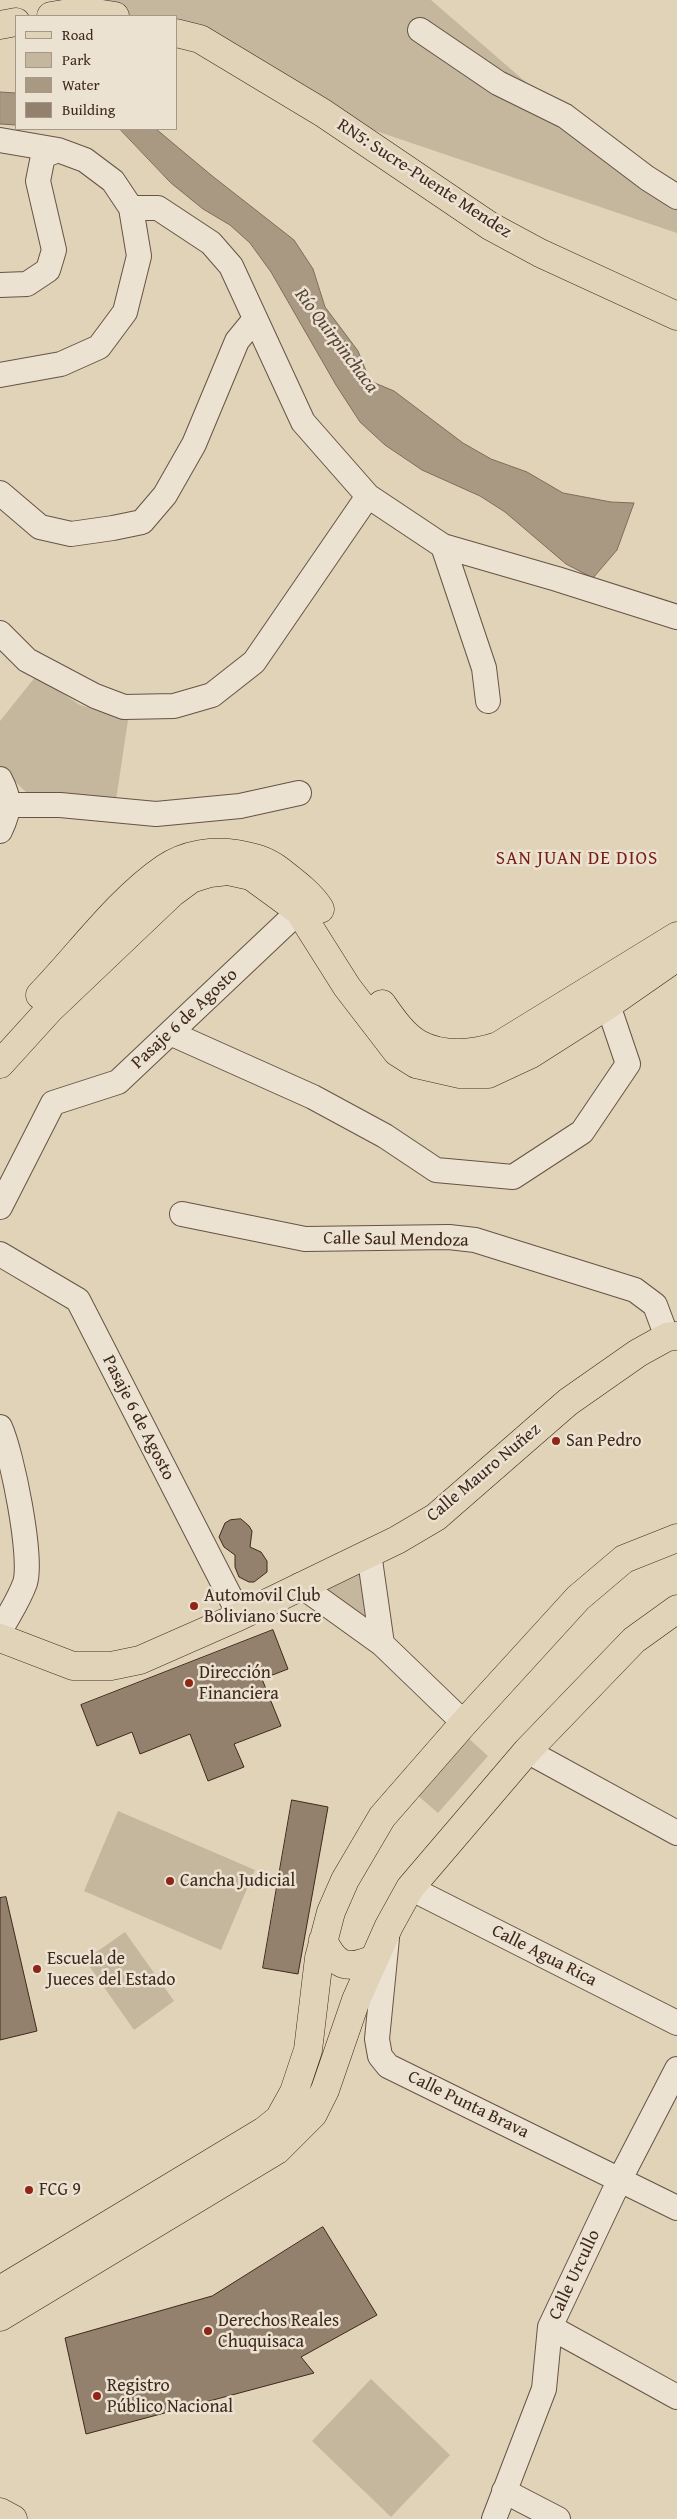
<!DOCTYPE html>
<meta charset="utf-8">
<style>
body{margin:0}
#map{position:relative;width:677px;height:2519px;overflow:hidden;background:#e0d3b8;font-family:"Gentium Book Plus",serif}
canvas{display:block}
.legend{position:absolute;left:15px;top:15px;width:162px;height:115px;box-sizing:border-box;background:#ebe2d1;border:1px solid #a69889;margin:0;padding:6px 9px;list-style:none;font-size:15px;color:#3f281d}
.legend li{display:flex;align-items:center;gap:10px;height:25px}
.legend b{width:25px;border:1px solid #a69889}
</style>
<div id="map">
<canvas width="677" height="2519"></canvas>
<ul class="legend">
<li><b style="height:6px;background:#e0d3b8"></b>Road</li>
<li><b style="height:14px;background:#c5b69e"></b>Park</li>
<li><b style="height:14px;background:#a99983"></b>Water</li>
<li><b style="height:14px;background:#93816e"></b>Building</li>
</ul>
</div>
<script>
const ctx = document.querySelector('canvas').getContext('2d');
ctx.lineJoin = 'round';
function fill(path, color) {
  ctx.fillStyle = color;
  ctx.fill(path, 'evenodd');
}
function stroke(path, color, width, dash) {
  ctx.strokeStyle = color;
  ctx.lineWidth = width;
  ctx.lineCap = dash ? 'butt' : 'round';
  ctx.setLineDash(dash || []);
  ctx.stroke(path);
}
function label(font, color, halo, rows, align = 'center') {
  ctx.font = font + ' "Gentium Book Plus",serif';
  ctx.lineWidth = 5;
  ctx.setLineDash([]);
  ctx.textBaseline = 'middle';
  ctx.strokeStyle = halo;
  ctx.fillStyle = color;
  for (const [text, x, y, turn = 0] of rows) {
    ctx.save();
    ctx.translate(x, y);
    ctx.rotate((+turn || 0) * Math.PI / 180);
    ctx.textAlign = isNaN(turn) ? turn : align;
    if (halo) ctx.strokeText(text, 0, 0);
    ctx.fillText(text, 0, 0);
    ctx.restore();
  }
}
const green = new Path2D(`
 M 105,0 L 431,0 L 565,116 L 677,197 L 677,233 L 323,113 L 176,43 L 176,16 L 121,16 Z
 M 36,676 L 80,705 L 128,720 L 116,800 L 55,797 L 27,793 L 0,767 L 0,721 Z
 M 361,1571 L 365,1617 L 324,1589 Z
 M 467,1737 L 488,1756 L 438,1813 L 416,1794 Z
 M 118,1811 L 255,1870 L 221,1950 L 84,1891 Z
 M 125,1932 L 174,2001 L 134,2030 L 85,1960 Z
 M 371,2379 L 450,2455 L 391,2517 L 312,2441 Z`);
const water = new Path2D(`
 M 0,92 L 16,93 L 16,125 L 0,124 Z
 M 120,129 L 156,129 L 211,175 L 294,240 L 313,269 L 325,307 L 358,351 L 370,381 L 394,391 L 463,443 L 491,459 L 527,472 L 563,493 L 611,502 L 634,503 L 617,550 L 593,578 L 566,564 L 505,512 L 480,496 L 422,470 L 385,445 L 360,422 L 336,385 L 271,272 L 250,243 L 230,225 L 203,209 L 171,183 Z`);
const building = new Path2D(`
 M 241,1519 L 249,1526 L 252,1531 L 250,1547 L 261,1552 L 267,1561 L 267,1572 L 254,1582 L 249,1582 L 239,1577 L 235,1567 L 235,1555 L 224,1547 L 219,1537 L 225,1523 L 230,1520 Z
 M 273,1630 L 288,1669 L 262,1679 L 281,1726 L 234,1744 L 244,1767 L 208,1781 L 190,1734 L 140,1754 L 132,1732 L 97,1746 L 81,1705 Z
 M 292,1800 L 328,1807 L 298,1974 L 263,1968 Z
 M 6,1897 L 37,2031 L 0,2040 L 0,1898 Z
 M 323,2227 L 377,2315 L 301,2357 L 314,2373 L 86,2434 L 65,2338 L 212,2296 Z`);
const minor = new Path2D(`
 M 420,30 L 498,83 L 565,116 L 647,178 L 677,197
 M 0,140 L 58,150
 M 131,208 L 158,208 L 211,243 L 231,266 L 303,422 L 368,496 L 443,546 L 557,579 L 677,617
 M 0,285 L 27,284 L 48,270 L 54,250 L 38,181 L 43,156 L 58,150 L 85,160 L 113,181 L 131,208 L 139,256 L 125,312 L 99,347 L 61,364 L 0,375
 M 0,493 L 40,527 L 71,534 L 113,528 L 142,522 L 165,495 L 194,444 L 237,341 L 255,319
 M 443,546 L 484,668 L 488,701
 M 0,633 L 27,660 L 95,696 L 124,707 L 174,706 L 212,695 L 254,662 L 368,496
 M 0,779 C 11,800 10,810 0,831
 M 8,805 L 60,805 L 156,814 L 240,806 L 299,793
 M 170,1033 L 313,1097 L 385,1136 L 436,1170 L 513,1177 L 582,1132 L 628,1064 L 608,1005
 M 0,1207 L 53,1103 L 118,1082 L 299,911
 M 182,1214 L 305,1239 L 449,1237 L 475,1240 L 635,1290 L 655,1305 L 667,1337
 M 0,1254 L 78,1300 L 240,1616
 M 0,1427 C 12,1453 33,1558 25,1583 C 19,1600 8,1616 0,1631
 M 369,1553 L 382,1644
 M 300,1585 L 382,1644 L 464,1723
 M 527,1751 L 677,1833
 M 410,1888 L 677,2023
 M 387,1938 L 377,2039 L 380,2056 L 388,2066 L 677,2208
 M 550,2327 L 677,2397
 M 504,2491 L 558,2519
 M 494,2519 L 544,2389 L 550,2327 L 620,2179 L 677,2069`);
const major = new Path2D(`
 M 40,995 C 79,955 118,900 165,868 C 186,854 213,850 237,854 C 254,857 266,860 279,870 C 293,881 311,894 320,909
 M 382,1004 C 391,1017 404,1036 419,1044 C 443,1057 474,1054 498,1046 L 677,936
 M 0,1064 L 50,1009 L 172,893 L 191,879 L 210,873 L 228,871 L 251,876 L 299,911 L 347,987 L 397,1052 L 416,1064 L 460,1074 L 488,1074 L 531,1054 L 608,1005 L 677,957
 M 0,1638 L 73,1666 L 111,1666 L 140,1660 L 240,1616 L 397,1540 L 436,1517 L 568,1402 L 638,1353 L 667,1337 L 677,1336
 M 323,1940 C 336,1967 347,1970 374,1959
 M 0,2290 L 264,2131 L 279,2119 L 294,2092 L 308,2050 L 319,1958 L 331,1912 L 345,1880 L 382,1817 L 464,1723 L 578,1598 L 624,1559 L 677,1538
 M 0,2317 L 277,2150 L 313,2114 L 325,2090 L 356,2000 L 389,1926 L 410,1888 L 527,1751 L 634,1640 L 677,1609
 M 0,2512 L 13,2519`);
const highway = new Path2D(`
 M 51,16 L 82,11 L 115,16
 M 0,25 L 16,22
 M 176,33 L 200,39 L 323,113 L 490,226 L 540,253 L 677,316`);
const markers = [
 [556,1441,5,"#8f2418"],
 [194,1606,5,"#8f2418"],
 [189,1683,5,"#8f2418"],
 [170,1881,5,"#8f2418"],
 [37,1969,5,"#8f2418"],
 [29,2190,5,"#8f2418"],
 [208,2331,5,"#8f2418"],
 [97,2396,5,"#8f2418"]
];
const streetNames = [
 ["RN5: Sucre-Puente Mendez",424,179,33],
 ["Pasaje 6 de Agosto",185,1019,-43],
 ["Calle Saul Mendoza",396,1240,1],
 ["Pasaje 6 de Agosto",138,1418,63],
 ["Calle Mauro Nuñez",484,1473,-40],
 ["Calle Agua Rica",544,1956,27],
 ["Calle Punta Brava",468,2105,26],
 ["Calle Urcullo",575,2275,-65]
];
const poiNames = [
 ["San Pedro",566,1441],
 ["Automovil Club",204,1596],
 ["Boliviano Sucre",204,1617],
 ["Dirección",199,1673],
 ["Financiera",199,1694],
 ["Cancha Judicial",180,1881],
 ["Escuela de",47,1959],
 ["Jueces del Estado",47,1980],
 ["FCG 9",39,2190],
 ["Derechos Reales",218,2321],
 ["Chuquisaca",218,2342],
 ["Registro",107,2386],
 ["Público Nacional",107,2407]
];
const waterNames = [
 ["Río Quirpinchaca",336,341,53]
];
const neighbourhoodNames = [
 ["SAN JUAN DE DIOS",577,859]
];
fill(green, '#c5b69e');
fill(water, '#a99983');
stroke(water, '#7f6c5a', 1);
fill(building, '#93816e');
stroke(building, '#3f281d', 1);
stroke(minor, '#675344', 26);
stroke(major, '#3f281d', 29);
stroke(highway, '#3f281d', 29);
stroke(minor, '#ebe2d1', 24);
stroke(major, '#e0d3b8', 28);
stroke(highway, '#e0d3b8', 28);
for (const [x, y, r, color] of markers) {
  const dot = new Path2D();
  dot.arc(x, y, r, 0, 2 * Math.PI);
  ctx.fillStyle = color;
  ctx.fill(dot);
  stroke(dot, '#ebe2d1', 2);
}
label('18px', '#3f281d', '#ebe2d1', streetNames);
label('18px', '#3f281d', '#ebe2d1', poiNames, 'left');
label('italic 19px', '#5a4436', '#ebe2d1', waterNames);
ctx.letterSpacing = '1px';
label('19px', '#7a1f14', '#ebe2d1', neighbourhoodNames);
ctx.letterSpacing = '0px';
</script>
